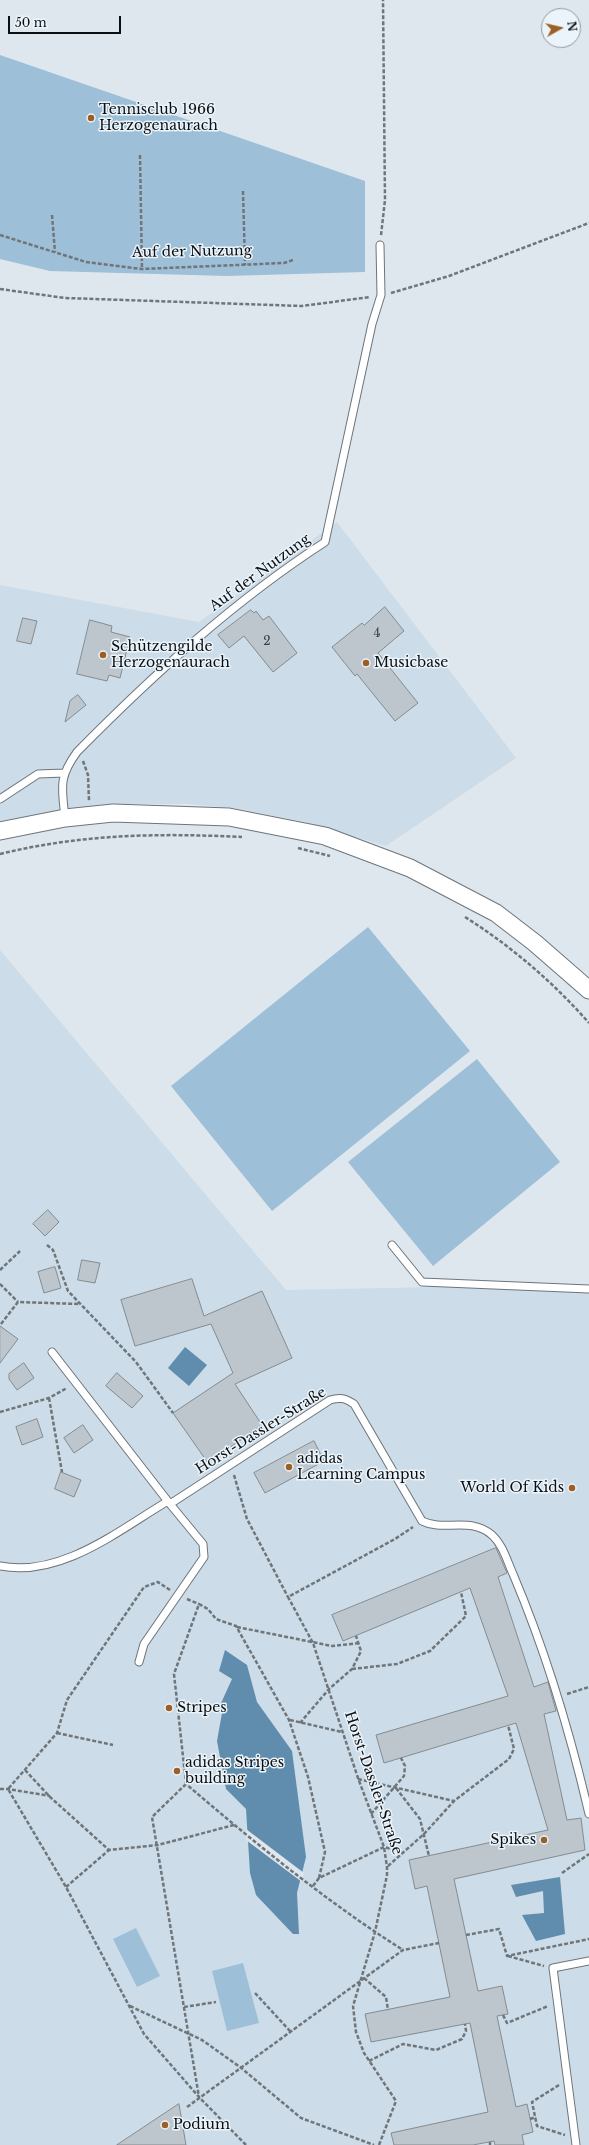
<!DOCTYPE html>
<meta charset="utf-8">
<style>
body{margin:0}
#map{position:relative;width:589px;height:2145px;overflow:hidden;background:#dee7ee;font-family:"Libre Baskerville",serif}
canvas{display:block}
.north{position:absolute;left:541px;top:8px;width:40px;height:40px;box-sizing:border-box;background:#ebf4fb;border:1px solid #92989d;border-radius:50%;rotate:82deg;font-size:11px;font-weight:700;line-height:16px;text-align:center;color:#0c0f11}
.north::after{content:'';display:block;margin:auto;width:14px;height:18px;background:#9b5e23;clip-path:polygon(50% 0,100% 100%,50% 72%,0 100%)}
.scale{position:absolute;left:8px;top:16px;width:113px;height:18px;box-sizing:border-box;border:2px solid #0c0f11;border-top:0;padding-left:5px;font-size:12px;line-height:14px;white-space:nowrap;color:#0c0f11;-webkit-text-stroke:3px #ebf4fb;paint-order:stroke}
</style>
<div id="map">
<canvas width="589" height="2145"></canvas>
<div class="north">N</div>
<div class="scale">50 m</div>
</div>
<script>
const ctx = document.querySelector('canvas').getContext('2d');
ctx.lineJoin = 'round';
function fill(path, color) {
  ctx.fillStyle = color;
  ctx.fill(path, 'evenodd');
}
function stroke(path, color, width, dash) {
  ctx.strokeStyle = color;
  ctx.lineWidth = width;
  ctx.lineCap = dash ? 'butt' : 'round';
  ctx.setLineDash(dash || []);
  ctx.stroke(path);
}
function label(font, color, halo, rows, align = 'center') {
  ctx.font = font + ' "Libre Baskerville",serif';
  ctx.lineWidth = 3;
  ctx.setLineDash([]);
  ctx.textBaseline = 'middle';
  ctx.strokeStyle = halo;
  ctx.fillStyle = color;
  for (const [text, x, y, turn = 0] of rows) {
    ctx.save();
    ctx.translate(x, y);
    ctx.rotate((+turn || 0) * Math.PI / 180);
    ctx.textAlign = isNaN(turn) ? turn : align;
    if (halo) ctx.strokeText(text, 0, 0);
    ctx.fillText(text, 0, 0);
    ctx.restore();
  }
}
const built = new Path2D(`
 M 337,522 L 516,758 L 386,846 L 305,822 L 235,808 L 188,804 L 136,804 L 75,808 L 0,823 L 0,585 L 199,622 Z
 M 0,950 L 286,1290 L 540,1285 L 589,1291 L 589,2145 L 0,2145 Z`);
const green = new Path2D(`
 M 0,55 L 365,181 L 365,272 L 227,276 L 50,271 L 0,259 Z
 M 368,927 L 470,1051 L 272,1211 L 171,1086 Z
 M 477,1059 L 560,1162 L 433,1266 L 348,1162 Z
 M 136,1928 L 160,1976 L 137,1987 L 113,1939 Z
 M 243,1963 L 259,2023 L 227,2031 L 212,1971 Z`);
const water = new Path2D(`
 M 185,1347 L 207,1365 L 189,1386 L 168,1368 Z
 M 225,1650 L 247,1665 L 257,1702 L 292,1751 L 306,1857 L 297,1893 L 299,1934 L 293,1934 L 256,1895 L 250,1873 L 246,1809 L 226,1789 L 217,1741 L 222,1713 L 217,1712 L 232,1679 L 219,1671 Z
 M 560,1877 L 565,1934 L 536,1941 L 522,1915 L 544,1913 L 543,1891 L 516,1897 L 511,1885 Z`);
const pier = new Path2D(`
 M 246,1829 L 304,1873 L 302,1882 L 246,1840 Z`);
const building = new Path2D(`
 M 385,607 L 404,631 L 378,653 L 418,703 L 395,721 L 357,674 L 355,676 L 332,647 L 362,623 L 364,625 Z
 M 251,610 L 254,613 L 256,611 L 263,620 L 269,616 L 297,653 L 273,672 L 244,636 L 229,648 L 218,635 Z
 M 23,618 L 37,621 L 31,644 L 17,641 Z
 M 90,620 L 112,626 L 111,632 L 130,637 L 120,678 L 109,675 L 107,681 L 77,674 Z
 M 78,695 L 86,705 L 65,722 L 70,701 Z
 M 48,1210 L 59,1222 L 45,1236 L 33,1224 Z
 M 82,1260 L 100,1263 L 95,1283 L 78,1280 Z
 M 55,1267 L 61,1288 L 44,1293 L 38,1272 Z
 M 192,1279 L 204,1316 L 262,1291 L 292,1358 L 235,1384 L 262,1425 L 208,1463 L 173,1413 L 233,1373 L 211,1324 L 135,1346 L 121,1300 Z
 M 0,1326 L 18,1339 L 0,1363 Z
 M 24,1363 L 34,1378 L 17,1390 L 9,1379 L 9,1374 Z
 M 117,1373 L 143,1396 L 132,1408 L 106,1386 Z
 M 37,1419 L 43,1437 L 22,1445 L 16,1427 Z
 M 83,1425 L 93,1440 L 74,1453 L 64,1438 Z
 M 314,1441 L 324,1461 L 265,1493 L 254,1473 Z
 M 61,1472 L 81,1480 L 74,1497 L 55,1489 Z
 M 496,1548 L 507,1573 L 498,1577 L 534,1687 L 548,1682 L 556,1711 L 544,1714 L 567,1820 L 581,1818 L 585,1850 L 454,1879 L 478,1991 L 502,1986 L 508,2014 L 497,2016 L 516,2107 L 527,2104 L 533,2132 L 522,2135 L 524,2145 L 495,2145 L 494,2141 L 473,2145 L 394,2145 L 391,2133 L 488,2112 L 470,2023 L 371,2042 L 365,2014 L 450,1997 L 427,1886 L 415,1889 L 409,1860 L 548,1830 L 516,1723 L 384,1763 L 376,1735 L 508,1696 L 470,1588 L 343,1641 L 332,1615 Z
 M 179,2104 L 186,2145 L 117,2145 Z`);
const path = new Path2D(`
 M 140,155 L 142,269
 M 243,191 L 245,265
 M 52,215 L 55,252
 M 0,235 L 86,262 L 142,269 L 284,263 L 293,260
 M 381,235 L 385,200 L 383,0
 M 0,289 L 65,298 L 302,306 L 370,297
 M 391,293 L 449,276 L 589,223
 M 83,761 L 88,775 L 89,801
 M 298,848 L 330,856
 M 0,854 C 82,834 158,833 242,837
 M 465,917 C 511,946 553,982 589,1023
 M 47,1245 L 53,1250 L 68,1291 L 136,1362 L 173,1413
 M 0,1270 L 20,1251
 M 0,1284 L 18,1302
 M 1,1324 L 18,1302 L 79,1304
 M 49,1398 L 62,1472
 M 0,1412 L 49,1398 L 67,1388
 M 234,1475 L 247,1519 L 288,1597
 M 170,1590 L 158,1582 L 144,1587 L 67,1700 L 57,1733 L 8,1789 L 66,1887 L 144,2034 L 199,2097 L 246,2145
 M 187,1599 L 199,1604
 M 237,1627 L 332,1646 L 360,1643
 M 352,1669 L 397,1664 L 430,1651 L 466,1616 L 461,1592
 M 567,1694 L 589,1687
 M 290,1720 L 342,1732
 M 300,1723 L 329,1689 L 352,1669 L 361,1651 L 356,1636
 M 57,1733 L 113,1745
 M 25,1770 L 50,1797 L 109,1850 L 158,1845 L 234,1825
 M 358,1779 L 454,1801
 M 186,1784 L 152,1817 L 199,2097
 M 396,1788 L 420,1819 L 429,1856
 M 0,1789 L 8,1789 L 50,1796
 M 371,1814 L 404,1776 L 405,1766 L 401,1758
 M 388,1866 L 424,1834 L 454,1801 L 509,1759 L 514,1749 L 508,1725
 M 562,1873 L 589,1854
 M 319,1878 L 325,1852 L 308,1777 L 289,1720 L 236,1626 L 216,1619 L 208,1609 L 199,1604 L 174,1674 L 186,1784 C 255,1843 327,1902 403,1950
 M 313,1886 L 319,1878 L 384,1847 L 403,1852
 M 66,1887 L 109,1850
 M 466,1935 L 499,1929 L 507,1956 L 589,1939
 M 508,1956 L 544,1966
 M 364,1978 L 386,1997 L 388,2010
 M 255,1993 L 290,2031
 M 130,2006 L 202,2040 L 240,2067 L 301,2118 L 374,2145
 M 184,2007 L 216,2002
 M 503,2015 L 507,2023 L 548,2006
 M 369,2061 L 403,2044 L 436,2050 L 462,2039 L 466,2031 L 465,2024
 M 559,2085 L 532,2102 L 537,2126 L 565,2135
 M 187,2107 L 403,1950 L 439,1943
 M 530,2119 L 536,2117
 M 490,2142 L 490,2145
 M 379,2145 L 396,2101 L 364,2053 L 356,2032 L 353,2006 L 375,1932 L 387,1875 L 387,1867 L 384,1847 L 358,1778 L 313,1643 L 288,1597 L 395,1539 L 413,1527`);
const service = new Path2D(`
 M 0,799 L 38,774 L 64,773
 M 65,818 C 62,788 58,778 77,752 C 153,675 234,601 325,542 L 372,324 L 381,295 L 380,245
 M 392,1245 L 422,1282 L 589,1289
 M 52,1352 L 170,1504 L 330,1400 C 340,1397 345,1398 354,1404 L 422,1521 C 444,1532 470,1516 492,1535 C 503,1545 507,1561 513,1574 C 546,1652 570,1732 589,1814
 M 0,1566 C 61,1578 119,1530 168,1501
 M 139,1662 L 144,1644 L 204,1557 L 203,1544 L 170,1504
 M 576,2145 L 553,1968 L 589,1961`);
const tertiary = new Path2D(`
 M 0,831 L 65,818 L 113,813 L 229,817 L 325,836 L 410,868 L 496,913 L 535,943 L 589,990`);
const markers = [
 [91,118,4,"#9b5e23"],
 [103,655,4,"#9b5e23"],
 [366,663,4,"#9b5e23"],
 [289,1467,4,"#9b5e23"],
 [572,1488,4,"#9b5e23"],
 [169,1708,4,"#9b5e23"],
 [177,1771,4,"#9b5e23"],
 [544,1840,4,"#9b5e23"],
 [165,2125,4,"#9b5e23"]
];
const numberNames = [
 ["4",377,634],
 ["2",267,642]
];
const poiNames = [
 ["Tennisclub 1966",99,110],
 ["Herzogenaurach",99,126],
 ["Schützengilde",111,647],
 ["Herzogenaurach",111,663],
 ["Musicbase",374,663],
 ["adidas",297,1459],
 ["Learning Campus",297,1475],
 ["World Of Kids",564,1488,"right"],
 ["Stripes",177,1708],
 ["adidas Stripes",185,1763],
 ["building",185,1779],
 ["Spikes",536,1840,"right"],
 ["Podium",173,2125]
];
const streetNames = [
 ["Auf der Nutzung",192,252,-1],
 ["Auf der Nutzung",260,573,-36],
 ["Horst-Dassler-Straße",261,1431,-32],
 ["Horst-Dassler-Straße",373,1783,71]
];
fill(built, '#ccdce8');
fill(green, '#9ebfd8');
fill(water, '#608dad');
fill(pier, '#dee7ee');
fill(building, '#bdc6cc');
stroke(building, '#848c92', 1);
stroke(service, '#6d757b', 9);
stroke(tertiary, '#6d757b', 19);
stroke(path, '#6f7579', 2.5, [4, 2]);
stroke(service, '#fff', 7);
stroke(tertiary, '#fff', 17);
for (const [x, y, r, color] of markers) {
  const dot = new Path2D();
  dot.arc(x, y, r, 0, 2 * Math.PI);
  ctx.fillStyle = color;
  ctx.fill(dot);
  stroke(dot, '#ebf4fb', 1.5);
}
label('12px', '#383d40', null, numberNames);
label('14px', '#0c0f11', '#ebf4fb', poiNames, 'left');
label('14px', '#0c0f11', '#ebf4fb', streetNames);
</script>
